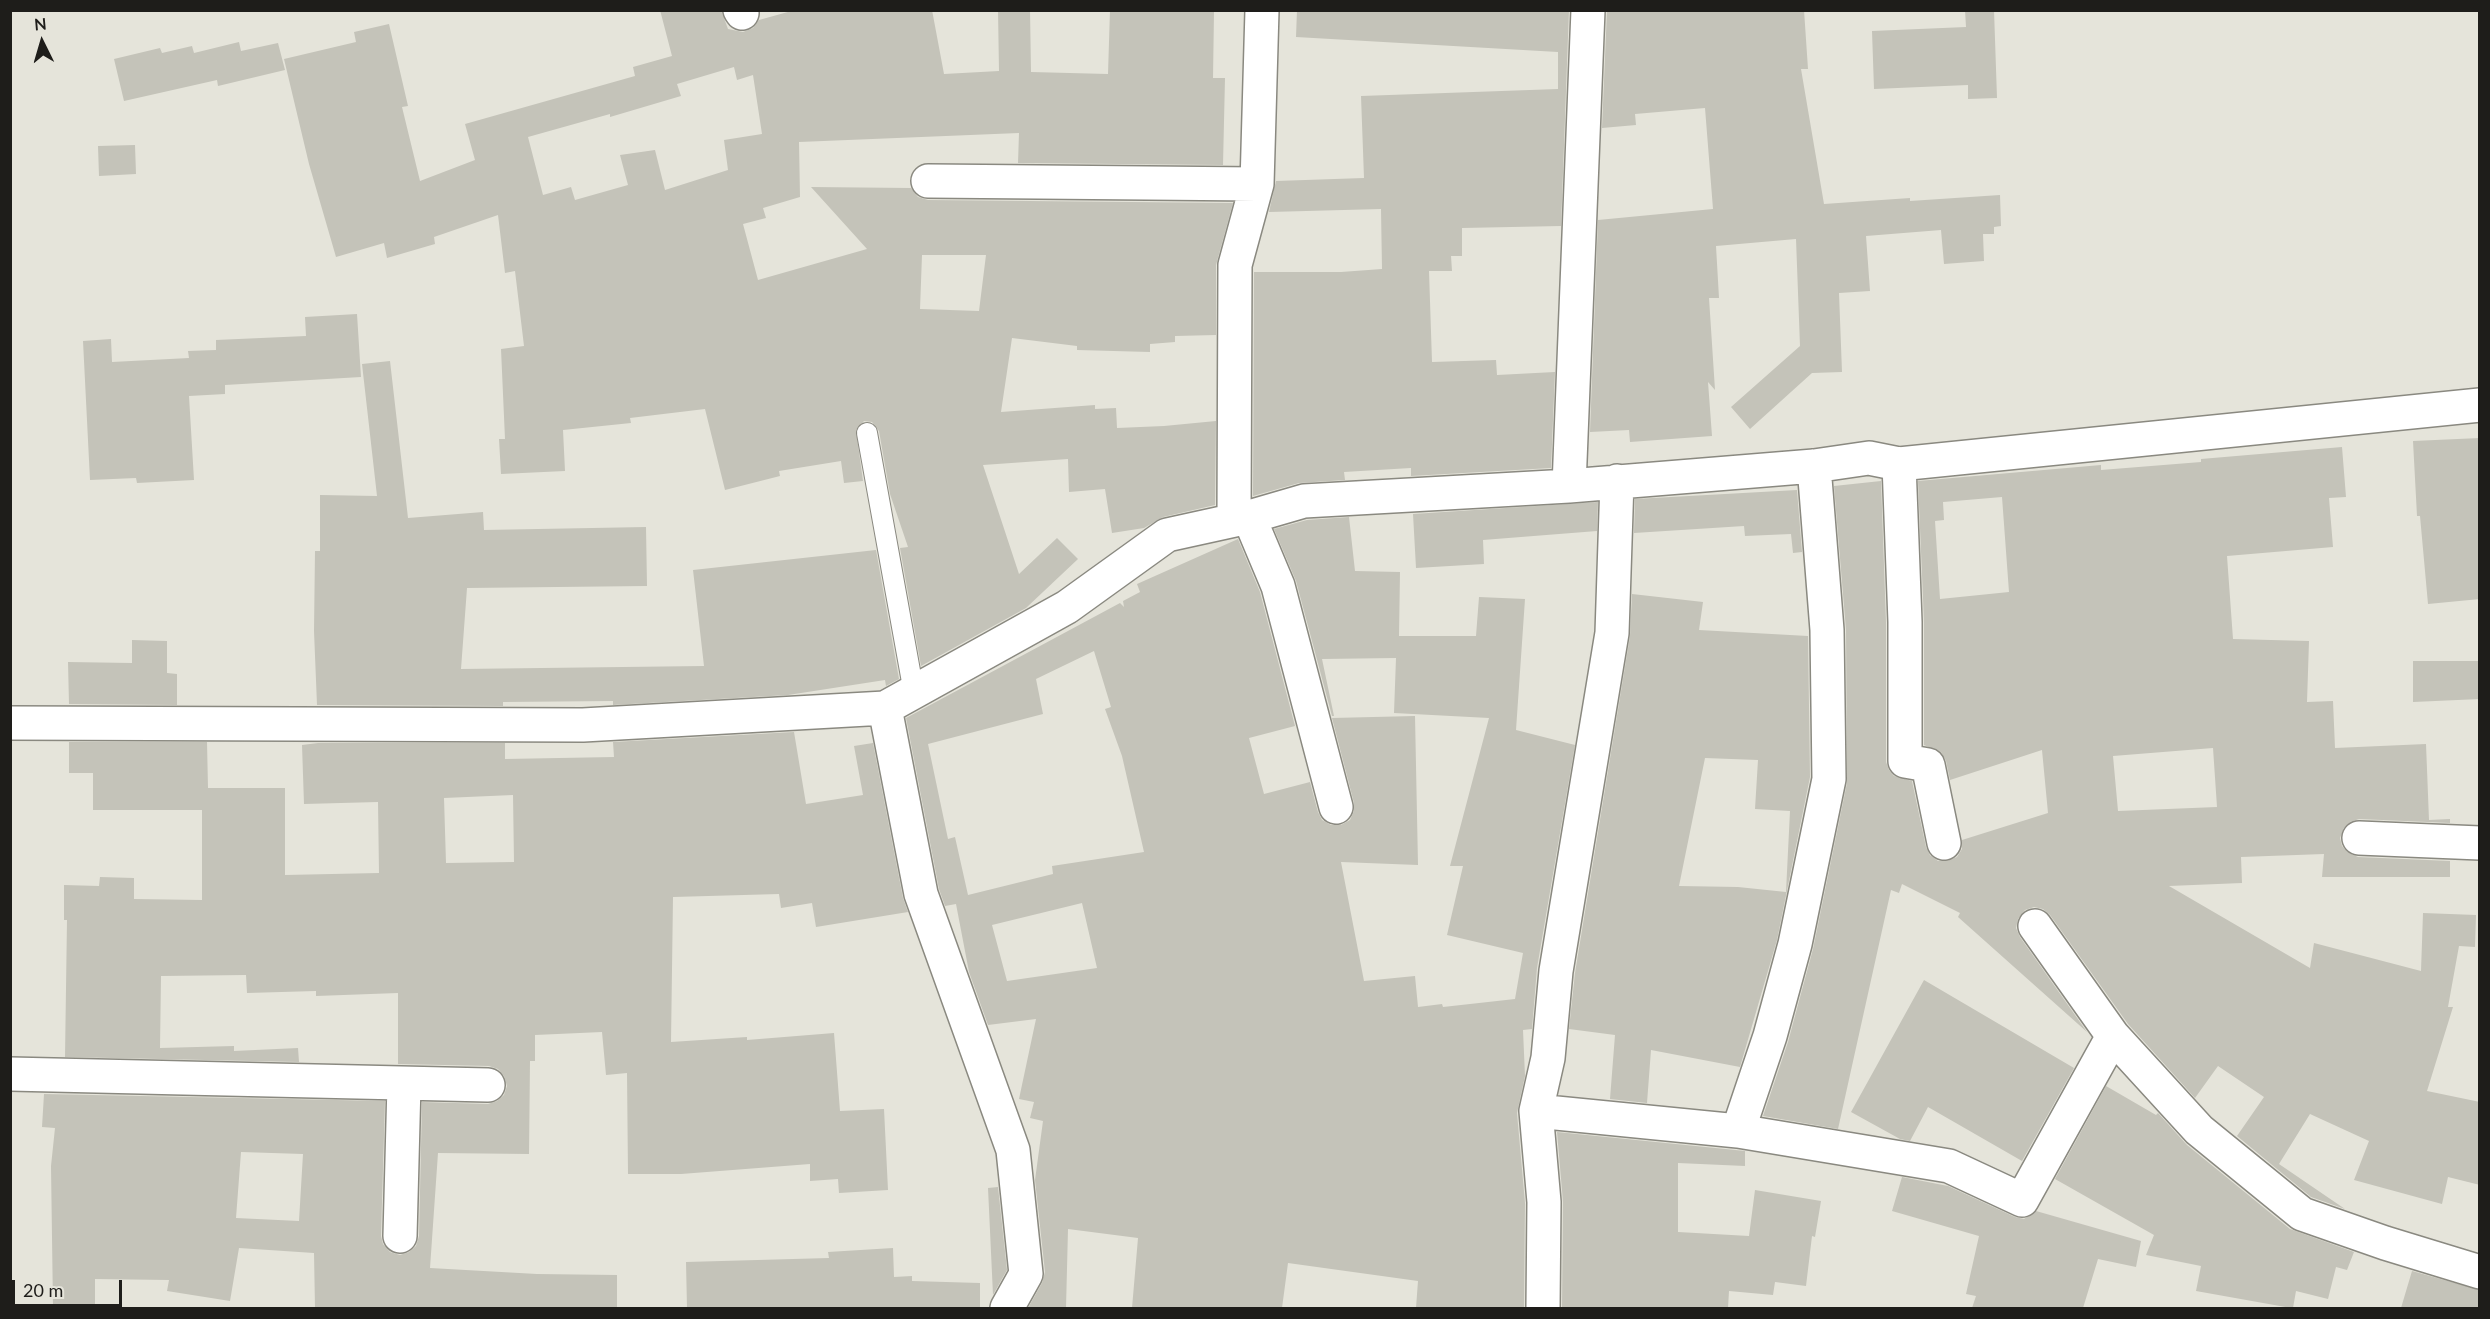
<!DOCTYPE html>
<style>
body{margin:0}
#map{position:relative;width:2490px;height:1319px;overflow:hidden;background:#e5e4da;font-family:Lato,sans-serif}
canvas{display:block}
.frame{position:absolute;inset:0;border:12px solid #1e1d1a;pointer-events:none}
.north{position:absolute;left:12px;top:12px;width:60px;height:60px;-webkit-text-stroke:4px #e5e4da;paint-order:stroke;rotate:355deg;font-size:16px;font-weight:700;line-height:24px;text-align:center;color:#1e1d1a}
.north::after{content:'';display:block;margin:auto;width:21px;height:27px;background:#1e1d1a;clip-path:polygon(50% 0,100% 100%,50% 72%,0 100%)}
.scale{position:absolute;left:12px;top:1280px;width:110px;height:27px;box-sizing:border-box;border:3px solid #1e1d1a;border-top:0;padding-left:8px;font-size:18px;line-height:21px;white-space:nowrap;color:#1e1d1a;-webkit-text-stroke:4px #e5e4da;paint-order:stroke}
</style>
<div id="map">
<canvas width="2490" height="1319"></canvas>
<div class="frame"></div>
<div class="north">N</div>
<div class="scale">20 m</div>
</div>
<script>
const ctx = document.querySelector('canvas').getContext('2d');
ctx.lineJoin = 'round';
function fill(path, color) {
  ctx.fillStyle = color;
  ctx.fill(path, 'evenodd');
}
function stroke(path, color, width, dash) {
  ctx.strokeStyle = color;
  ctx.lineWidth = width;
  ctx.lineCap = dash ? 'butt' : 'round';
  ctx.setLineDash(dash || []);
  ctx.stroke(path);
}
const building = new Path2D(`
 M 660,10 L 721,10 L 728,29 L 743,32 L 753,28 L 759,20 L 795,10 L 932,10 L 944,74 L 999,71 L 998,10 L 1030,10 L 1031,72 L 1108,74 L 1110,10 L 1214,12 L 1213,78 L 1225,78 L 1223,165 L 1018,163 L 1019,133 L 799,142 L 800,197 L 763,208 L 766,218 L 743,224 L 758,280 L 867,249 L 811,187 L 911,188 L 918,197 L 928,200 L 1233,203 L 1216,265 L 1216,335 L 1175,336 L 1175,342 L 1150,344 L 1150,352 L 1077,350 L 1077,346 L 1012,338 L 1001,412 L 1095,405 L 1095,409 L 1116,408 L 1117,428 L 1164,426 L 1216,421 L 1215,505 L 1163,517 L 1144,528 L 1112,533 L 1105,489 L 1069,492 L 1068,459 L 983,465 L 1019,574 L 1057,538 L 1078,559 L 1026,608 L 921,666 L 900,548 L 908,547 L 890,494 L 879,431 L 872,422 L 864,421 L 856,430 L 863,481 L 844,483 L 841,461 L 779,471 L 780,476 L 725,490 L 705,409 L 630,418 L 631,423 L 563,430 L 565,471 L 501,474 L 499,439 L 505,439 L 501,349 L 524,346 L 515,271 L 505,273 L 498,215 L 434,237 L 435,244 L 387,258 L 384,243 L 336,257 L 309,164 L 284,59 L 356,42 L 354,32 L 389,24 L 408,106 L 402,107 L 420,181 L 475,160 L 465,124 L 635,76 L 633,67 L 672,56 ZM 734,67 L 737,80 L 753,75 L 762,134 L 724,140 L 728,170 L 665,190 L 655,150 L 620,155 L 628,185 L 575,200 L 571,187 L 543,195 L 528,137 L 610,114 L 610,117 L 681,96 L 677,84 ZM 922,255 L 986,255 L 979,311 L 920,309 Z
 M 1297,10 L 1569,10 L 1561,226 L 1462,228 L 1462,256 L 1451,256 L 1452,271 L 1429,271 L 1432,362 L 1496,360 L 1497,375 L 1555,372 L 1551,468 L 1411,476 L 1411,468 L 1344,472 L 1345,480 L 1299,483 L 1253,496 L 1254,272 L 1341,272 L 1382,269 L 1381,209 L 1269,212 L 1276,181 L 1364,178 L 1361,96 L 1558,89 L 1558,52 L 1296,37 Z
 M 1607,10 L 1804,10 L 1808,69 L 1801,69 L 1824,204 L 1910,198 L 1910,201 L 2000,195 L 2001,226 L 1994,227 L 1994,234 L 1983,234 L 1984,261 L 1944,264 L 1941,230 L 1866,236 L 1870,291 L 1839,293 L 1842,372 L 1812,373 L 1750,429 L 1731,407 L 1800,346 L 1796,239 L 1716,246 L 1719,298 L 1709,298 L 1715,390 L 1708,382 L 1712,436 L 1630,442 L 1629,430 L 1590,432 L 1598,220 L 1713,209 L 1705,108 L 1635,114 L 1636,125 L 1602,128 Z
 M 1965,10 L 1994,10 L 1997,98 L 1968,99 L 1968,85 L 1874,89 L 1872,31 L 1966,27 Z
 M 239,42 L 241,51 L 278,43 L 285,70 L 218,86 L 217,80 L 124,101 L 114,59 L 160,48 L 162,53 L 192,46 L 194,53 Z
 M 135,145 L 136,174 L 99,176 L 98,146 Z
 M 357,314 L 361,377 L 225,385 L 225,394 L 189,396 L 194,480 L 137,483 L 136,478 L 90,480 L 83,341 L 111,339 L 112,362 L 189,358 L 188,351 L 216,350 L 216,340 L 306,336 L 305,317 Z
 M 390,361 L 408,518 L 483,512 L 484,530 L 646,527 L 647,586 L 467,588 L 461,669 L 704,666 L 693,570 L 876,550 L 899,679 L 886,686 L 885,680 L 788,695 L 613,705 L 613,701 L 503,702 L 503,706 L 317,705 L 314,631 L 315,551 L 320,551 L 320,495 L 377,496 L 362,364 Z
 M 2480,438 L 2480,599 L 2428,604 L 2420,516 L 2417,516 L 2413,441 Z
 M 2342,447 L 2346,497 L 2329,498 L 2333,547 L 2227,556 L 2233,639 L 2309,641 L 2307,702 L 2333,701 L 2335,748 L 2426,744 L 2429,820 L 2450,819 L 2450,823 L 2359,819 L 2350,822 L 2344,828 L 2340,838 L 2342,846 L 2349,853 L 2358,857 L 2450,861 L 2450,877 L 2322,877 L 2324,854 L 2241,857 L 2242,883 L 2169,886 L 2310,968 L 2314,943 L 2421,971 L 2423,913 L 2476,915 L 2475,947 L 2459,946 L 2448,1007 L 2453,1007 L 2427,1091 L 2480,1102 L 2480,1185 L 2448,1177 L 2442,1204 L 2354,1180 L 2369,1141 L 2310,1114 L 2279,1164 L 2345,1209 L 2311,1197 L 2237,1136 L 2264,1097 L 2218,1066 L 2195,1098 L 2128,1024 L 2050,915 L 2043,909 L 2034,907 L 2025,910 L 2018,919 L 2016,928 L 2020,937 L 2087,1032 L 1958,917 L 1960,913 L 1902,884 L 1899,893 L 1891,890 L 1838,1129 L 1763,1116 L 1788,1042 L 1813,949 L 1847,783 L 1846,630 L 1834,486 L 1881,481 L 1886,622 L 1886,762 L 1889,770 L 1894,776 L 1912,781 L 1926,847 L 1930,855 L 1938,861 L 1947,861 L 1957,857 L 1962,849 L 1962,840 L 2048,813 L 2042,750 L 1950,780 L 1946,761 L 1941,752 L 1924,745 L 1924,622 L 1918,481 L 2101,465 L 2101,470 L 2201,462 L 2201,459 ZM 2002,497 L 2009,592 L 1940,599 L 1935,521 L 1944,520 L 1943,502 ZM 2213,748 L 2217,807 L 2118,811 L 2113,756 Z
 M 1797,490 L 1802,552 L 1793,553 L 1791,534 L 1745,536 L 1744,526 L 1634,533 L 1635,499 Z
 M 1598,502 L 1597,531 L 1483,540 L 1484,564 L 1416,568 L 1413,514 Z
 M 1349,517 L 1355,571 L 1400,572 L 1399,636 L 1476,636 L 1479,597 L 1525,599 L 1516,730 L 1575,745 L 1537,968 L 1532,1029 L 1523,1030 L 1525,1076 L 1517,1113 L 1525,1203 L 1524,1308 L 1416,1308 L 1418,1281 L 1288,1263 L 1282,1308 L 1132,1308 L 1138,1238 L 1068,1229 L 1066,1308 L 1028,1308 L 1042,1283 L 1045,1272 L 1035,1180 L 1043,1121 L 1030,1118 L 1034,1102 L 1019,1099 L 1036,1019 L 988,1025 L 969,972 L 956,904 L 945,906 L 939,889 L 906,718 L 1120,603 L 1124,607 L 1123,601 L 1140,592 L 1137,584 L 1238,539 L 1260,592 L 1295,726 L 1249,738 L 1264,794 L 1310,782 L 1318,812 L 1322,820 L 1331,825 L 1341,825 L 1350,820 L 1354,811 L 1354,803 L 1332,718 L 1415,716 L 1418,865 L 1341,862 L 1364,981 L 1415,976 L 1418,1007 L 1442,1004 L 1443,1007 L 1515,999 L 1523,953 L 1447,935 L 1463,866 L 1450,866 L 1489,718 L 1394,713 L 1396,658 L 1322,659 L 1334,716 L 1332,716 L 1296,581 L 1274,529 L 1307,520 ZM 1094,651 L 1111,707 L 1105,709 L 1122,756 L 1144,852 L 1052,866 L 1053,874 L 968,895 L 955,837 L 948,839 L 928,744 L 1043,714 L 1036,679 ZM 1082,903 L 1097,968 L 1007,981 L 992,925 Z
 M 1632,594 L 1703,602 L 1699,630 L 1808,636 L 1810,777 L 1777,940 L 1740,1067 L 1651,1050 L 1647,1103 L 1610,1099 L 1615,1035 L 1569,1029 L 1575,973 L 1630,636 ZM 1705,758 L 1758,760 L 1755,809 L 1790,811 L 1786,892 L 1738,887 L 1679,886 Z
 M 132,640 L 167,641 L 167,673 L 177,674 L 177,705 L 69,704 L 68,662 L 132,663 Z
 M 2413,661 L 2480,661 L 2480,699 L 2413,702 Z
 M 794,732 L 806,804 L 863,795 L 854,746 L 873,743 L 903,898 L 908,912 L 816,927 L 812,903 L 781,908 L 779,894 L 673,897 L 671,1042 L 747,1037 L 747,1040 L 834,1033 L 840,1111 L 884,1109 L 888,1190 L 839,1193 L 838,1179 L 810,1181 L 810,1164 L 681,1174 L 628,1174 L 627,1073 L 606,1075 L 602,1032 L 535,1035 L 535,1061 L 530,1061 L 529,1154 L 438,1153 L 430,1268 L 537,1274 L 617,1275 L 617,1308 L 315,1308 L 314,1253 L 239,1248 L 230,1301 L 167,1291 L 169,1280 L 95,1279 L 95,1308 L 53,1308 L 51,1166 L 55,1128 L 42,1127 L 44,1094 L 385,1101 L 381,1236 L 383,1244 L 390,1252 L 400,1255 L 409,1252 L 416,1246 L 419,1236 L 422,1102 L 488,1104 L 497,1101 L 504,1095 L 507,1086 L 504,1076 L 498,1069 L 489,1066 L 398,1064 L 398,993 L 316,996 L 316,991 L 247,993 L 246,975 L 161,976 L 160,1048 L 234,1046 L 234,1051 L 298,1048 L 299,1062 L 65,1057 L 67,920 L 64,920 L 64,885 L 99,886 L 100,877 L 134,878 L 134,899 L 202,900 L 202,810 L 93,810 L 93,773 L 69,773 L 69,742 L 207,742 L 208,788 L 285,788 L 285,875 L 379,873 L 378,802 L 304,804 L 302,745 L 318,743 L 505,743 L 505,759 L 614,757 L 613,742 ZM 513,795 L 514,862 L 446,863 L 444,798 ZM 241,1152 L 303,1154 L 299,1221 L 236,1218 Z
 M 1924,980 L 2074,1068 L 2022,1161 L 1928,1107 L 1910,1141 L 1900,1139 L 1851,1112 Z
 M 2106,1086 L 2156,1115 L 2158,1113 L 2187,1145 L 2290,1229 L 2354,1252 L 2347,1270 L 2336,1267 L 2328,1299 L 2296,1291 L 2293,1308 L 2291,1308 L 2196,1291 L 2201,1266 L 2146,1255 L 2154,1235 L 2055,1179 Z
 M 1557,1132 L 1745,1151 L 1745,1166 L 1678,1163 L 1678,1232 L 1749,1236 L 1755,1190 L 1821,1201 L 1815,1237 L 1812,1236 L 1806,1286 L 1775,1282 L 1773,1295 L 1729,1291 L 1728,1308 L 1562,1308 L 1563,1202 Z
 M 1902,1177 L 1948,1186 L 2015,1217 L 2024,1219 L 2036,1211 L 2141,1241 L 2136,1267 L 2098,1259 L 2083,1308 L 1972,1308 L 1976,1296 L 1966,1294 L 1979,1236 L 1892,1211 Z
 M 998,1187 L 1007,1270 L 993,1295 L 988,1188 Z
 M 893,1248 L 894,1277 L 912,1276 L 912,1281 L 980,1283 L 980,1308 L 687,1308 L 686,1262 L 829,1258 L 828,1252 Z
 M 2412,1271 L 2480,1290 L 2480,1308 L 2401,1308 Z`);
const lane = new Path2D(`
 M 867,433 L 914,693`);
const street = new Path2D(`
 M 740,10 L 742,13
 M 928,181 L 1257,184
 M 1899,464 L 1905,622 L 1905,761 L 1928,765 L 1944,843
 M 1569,486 L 1588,10
 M 1249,517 L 1278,586 L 1336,807
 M 1234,520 L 1235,265 L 1257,184 L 1262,10
 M 885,708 L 921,894 L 1013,1150 L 1026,1274 L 1007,1308
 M 10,723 L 583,725 L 885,708 L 1067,607 L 1167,535 L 1249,517 L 1304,501 L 1569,486 L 1814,466 L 1869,458 L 1899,464 L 2480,405
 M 2359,838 L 2480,843
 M 2035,926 L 2113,1036 L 2199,1130 L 2302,1214 L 2385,1243 L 2480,1272
 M 10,1074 L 488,1085
 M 1536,1111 L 1738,1131 L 1949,1166 L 2022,1200 L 2113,1036
 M 1738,1131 L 1770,1036 L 1795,944 L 1829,779 L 1827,630 L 1814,466
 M 400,1236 L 404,1084
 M 1543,1308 L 1544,1202 L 1536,1111 L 1548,1058 L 1556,971 L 1612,633 L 1617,481`);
fill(building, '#c4c3b9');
stroke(lane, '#8a8980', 22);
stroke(street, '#8a8980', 36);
stroke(lane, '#fff', 20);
stroke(street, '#fff', 33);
</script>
